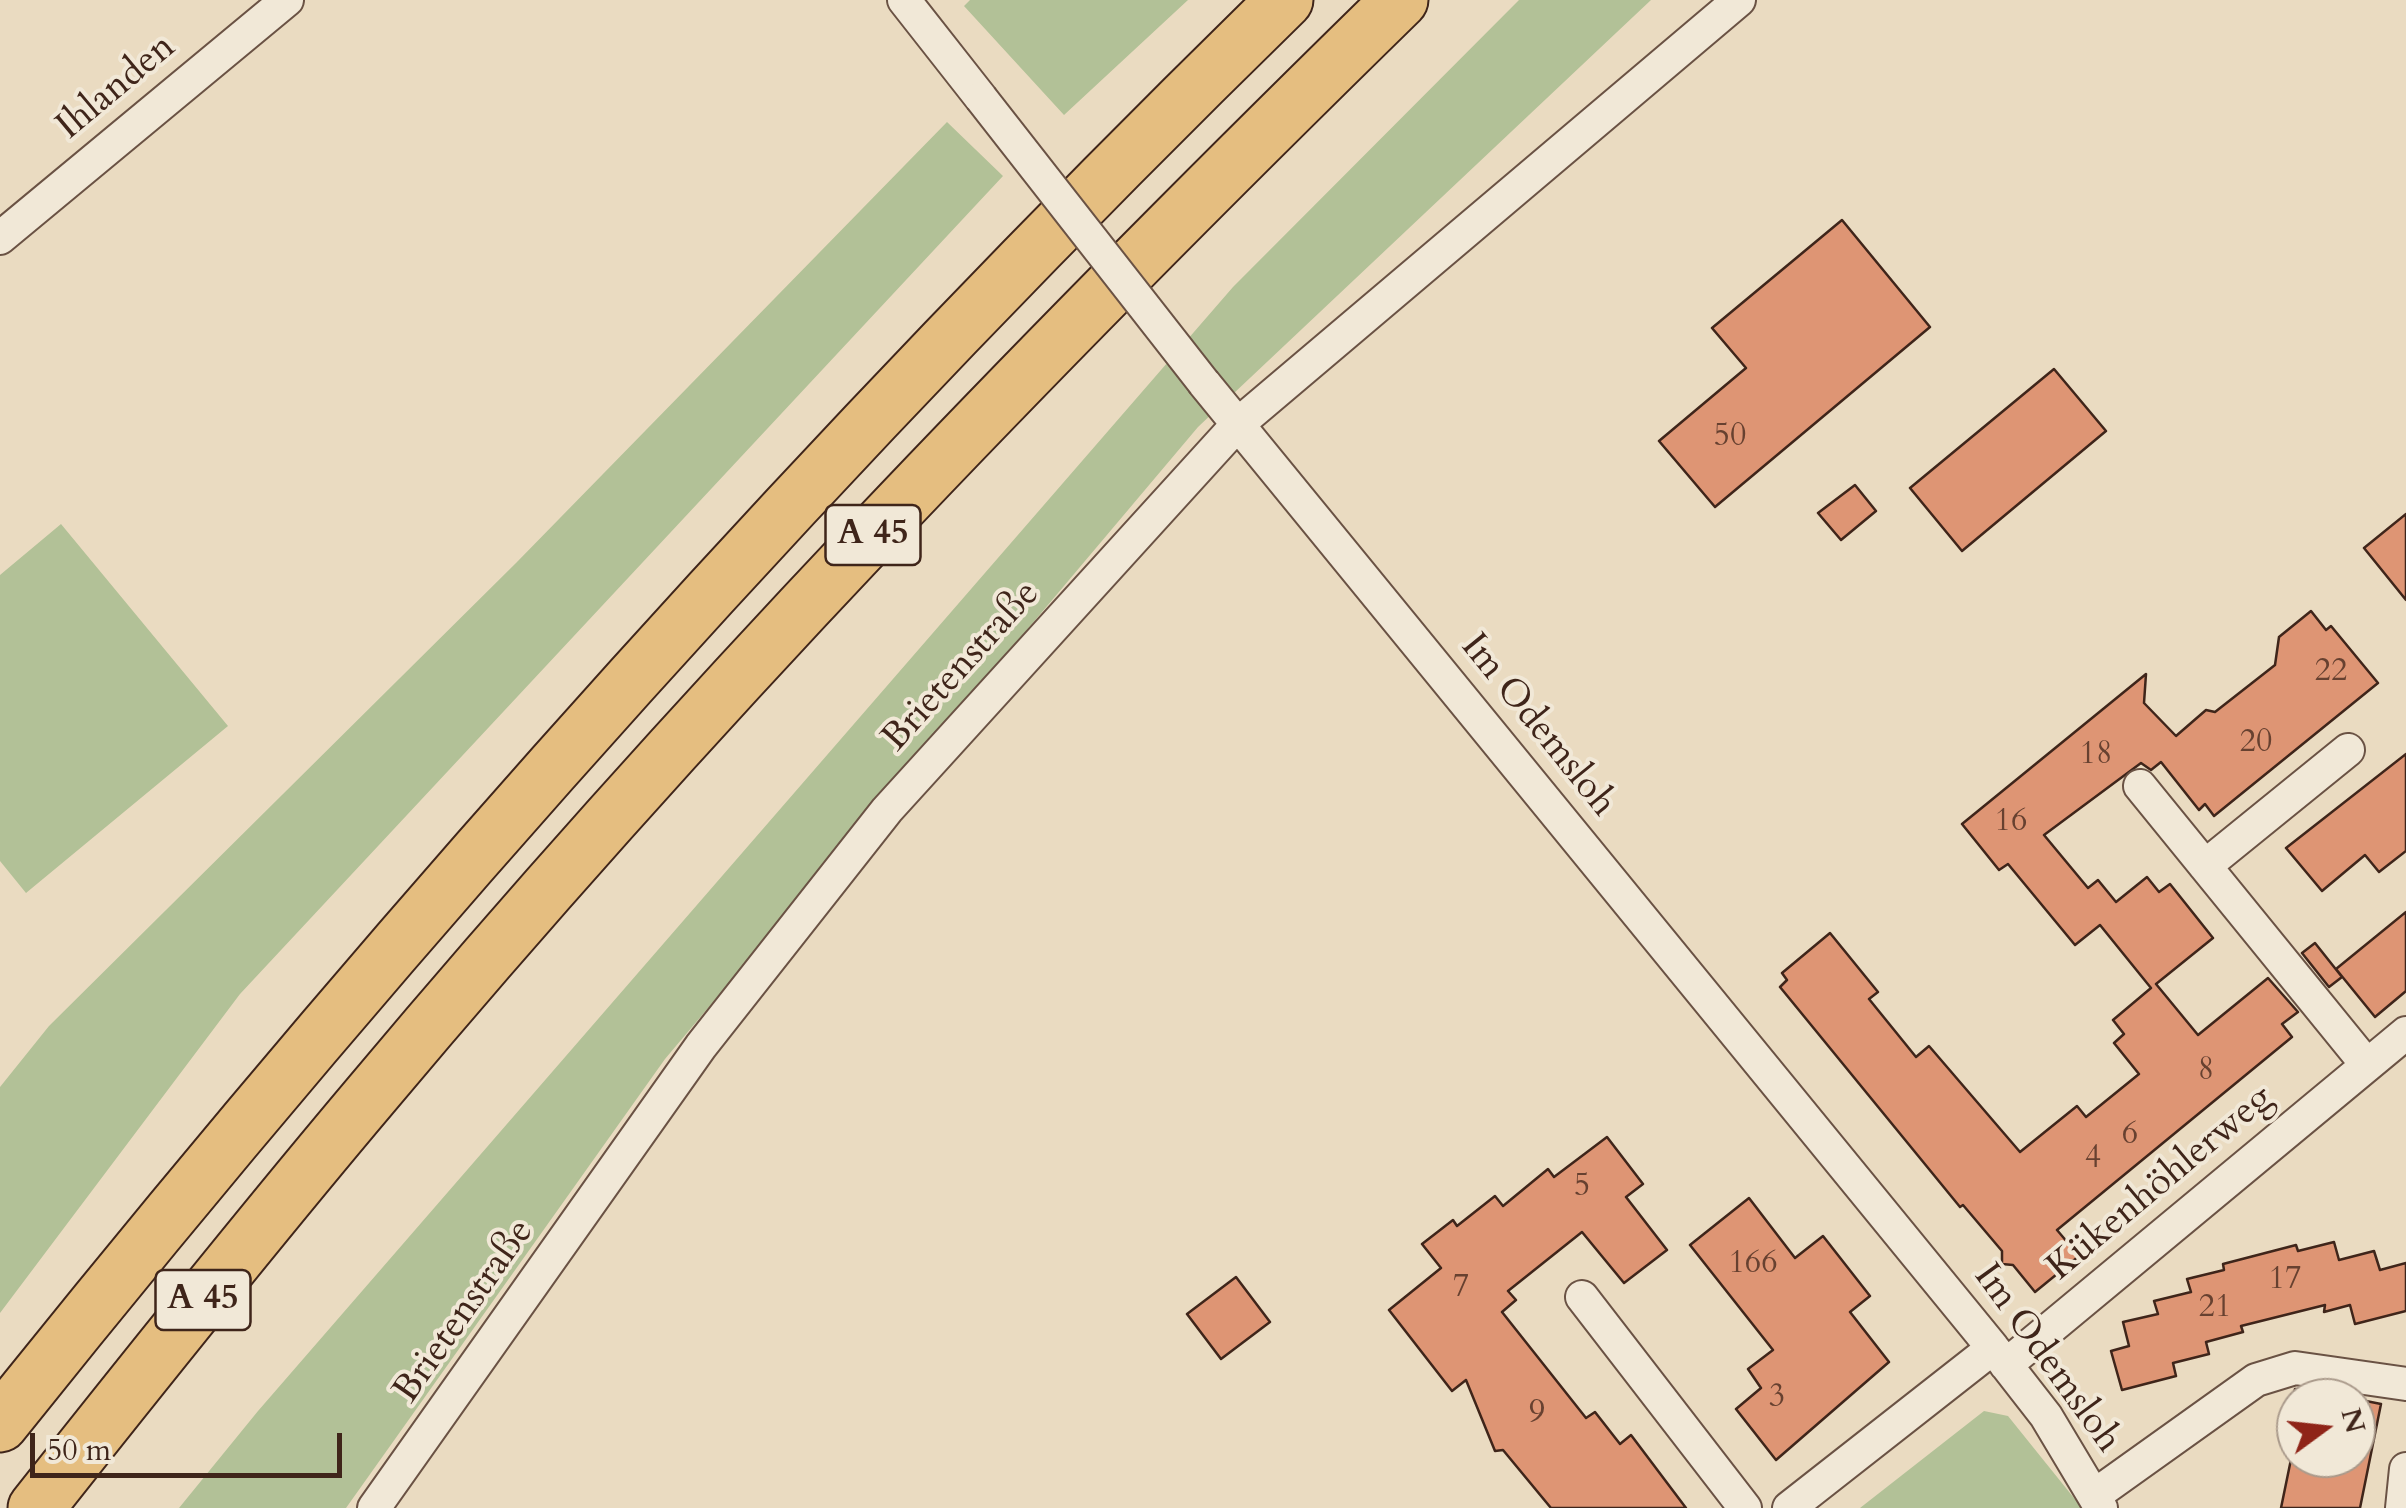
<!DOCTYPE html>
<meta charset="utf-8">
<style>
body{margin:0}
#map{position:relative;width:2406px;height:1508px;overflow:hidden;background:#eadbc1;font-family:Cardo,serif}
canvas{display:block}
.north{position:absolute;left:2276px;top:1378px;width:100px;height:100px;box-sizing:border-box;background:#f1e8d7;border:2px solid #aa9a8b;border-radius:50%;rotate:75deg;font-size:28px;font-weight:700;line-height:40px;text-align:center;color:#3f251a}
.north::after{content:'';display:block;margin:auto;width:35px;height:45px;background:#8f2418;clip-path:polygon(50% 0,100% 100%,50% 72%,0 100%)}
.scale{position:absolute;left:30px;top:1433px;width:312px;height:45px;box-sizing:border-box;border:5px solid #3f251a;border-top:0;padding-left:12px;font-size:30px;line-height:35px;white-space:nowrap;color:#3f251a;-webkit-text-stroke:8px #f1e8d7;paint-order:stroke}
</style>
<div id="map">
<canvas width="2406" height="1508"></canvas>
<div class="north">N</div>
<div class="scale">50 m</div>
</div>
<script>
const ctx = document.querySelector('canvas').getContext('2d');
ctx.lineJoin = 'round';
function fill(path, color) {
  ctx.fillStyle = color;
  ctx.fill(path, 'evenodd');
}
function stroke(path, color, width, dash) {
  ctx.strokeStyle = color;
  ctx.lineWidth = width;
  ctx.lineCap = dash ? 'butt' : 'round';
  ctx.setLineDash(dash || []);
  ctx.stroke(path);
}
function label(font, color, halo, rows, align = 'center') {
  ctx.font = font + ' Cardo,serif';
  ctx.lineWidth = 8;
  ctx.setLineDash([]);
  ctx.textBaseline = 'middle';
  ctx.strokeStyle = halo;
  ctx.fillStyle = color;
  for (const [text, x, y, turn = 0] of rows) {
    ctx.save();
    ctx.translate(x, y);
    ctx.rotate((+turn || 0) * Math.PI / 180);
    ctx.textAlign = isNaN(turn) ? turn : align;
    if (halo) ctx.strokeText(text, 0, 0);
    ctx.fillText(text, 0, 0);
    ctx.restore();
  }
}
const green = new Path2D(`
 M 970,0 L 1188,0 L 1064,115 L 964,6 Z
 M 1519,0 L 1651,0 L 1198,427 L 665,1059 L 346,1508 L 179,1508 L 258,1411 L 1233,287 Z
 M 947,122 L 1003,176 L 240,994 L 0,1313 L 0,1087 L 49,1026 L 516,563 Z
 M 61,524 L 228,726 L 26,893 L 0,861 L 0,575 Z
 M 1984,1411 L 2008,1416 L 2082,1508 L 1860,1508 Z`);
const building = new Path2D(`
 M 1842,220 L 1930,327 L 1715,507 L 1659,441 L 1746,368 L 1712,328 Z
 M 2054,369 L 2106,431 L 1962,551 L 1910,488 Z
 M 1855,485 L 1876,511 L 1841,540 L 1818,513 Z
 M 2406,514 L 2406,600 L 2364,548 Z
 M 2311,611 L 2326,630 L 2331,626 L 2378,683 L 2214,816 L 2205,804 L 2199,810 L 2161,762 L 2151,770 L 2141,763 L 2044,835 L 2088,888 L 2098,880 L 2116,902 L 2147,877 L 2159,892 L 2170,884 L 2213,938 L 2156,984 L 2198,1035 L 2268,978 L 2298,1012 L 2282,1024 L 2292,1037 L 2057,1230 L 2079,1256 L 2035,1292 L 2013,1265 L 2002,1264 L 2002,1251 L 1963,1205 L 1960,1207 L 1780,987 L 1787,980 L 1782,973 L 1830,933 L 1878,992 L 1869,999 L 1916,1057 L 1929,1046 L 2020,1152 L 2077,1106 L 2086,1117 L 2139,1074 L 2114,1043 L 2124,1034 L 2113,1020 L 2151,988 L 2100,925 L 2075,945 L 2008,864 L 1999,870 L 1962,824 L 2146,674 L 2144,703 L 2176,736 L 2206,710 L 2215,712 L 2275,665 L 2279,637 Z
 M 2406,754 L 2406,851 L 2379,872 L 2365,855 L 2322,891 L 2286,848 Z
 M 2406,912 L 2406,991 L 2375,1017 L 2336,969 Z
 M 2315,943 L 2342,977 L 2329,987 L 2302,953 Z
 M 1607,1137 L 1643,1184 L 1626,1197 L 1667,1250 L 1624,1283 L 1582,1232 L 1508,1291 L 1516,1300 L 1502,1312 L 1586,1418 L 1595,1412 L 1620,1444 L 1631,1435 L 1686,1508 L 1551,1508 L 1503,1450 L 1495,1451 L 1466,1380 L 1452,1391 L 1389,1310 L 1441,1268 L 1422,1244 L 1453,1220 L 1457,1226 L 1495,1196 L 1503,1206 L 1548,1169 L 1554,1177 Z
 M 1749,1198 L 1795,1258 L 1823,1236 L 1870,1296 L 1850,1312 L 1889,1362 L 1776,1460 L 1736,1409 L 1761,1388 L 1748,1369 L 1773,1350 L 1690,1245 Z
 M 2334,1242 L 2339,1260 L 2374,1251 L 2380,1270 L 2406,1263 L 2406,1311 L 2355,1324 L 2350,1305 L 2324,1312 L 2325,1305 L 2241,1326 L 2243,1332 L 2206,1342 L 2209,1354 L 2173,1363 L 2176,1376 L 2122,1390 L 2111,1351 L 2129,1346 L 2123,1322 L 2158,1314 L 2154,1301 L 2191,1292 L 2187,1279 L 2224,1270 L 2223,1264 L 2296,1245 L 2298,1251 Z
 M 1236,1277 L 1270,1322 L 1221,1359 L 1187,1314 Z
 M 2295,1389 L 2350,1398 L 2296,1398 L 2296,1458 L 2356,1458 L 2356,1399 L 2381,1404 L 2360,1508 L 2281,1508 L 2296,1435 L 2288,1433 Z`);
const minor = new Path2D(`
 M 904,0 L 981,98
 M 0,238 L 287,0
 M 1204,383 L 1993,1348 L 2046,1416 L 2101,1508
 M 2140,786 L 2367,1065
 M 2205,866 L 2348,750
 M 1582,1297 L 1745,1508
 M 2006,1365 L 2406,1033
 M 2095,1495 L 2256,1380 L 2295,1368 L 2406,1384
 M 374,1508 L 701,1046 L 887,810 L 1237,425 L 1739,0
 M 1789,1508 L 1993,1348
 M 2402,1508 L 2406,1469`);
const motorway = new Path2D(`
 M 0,1424 C 400,924 827,447 1285,0
 M 36,1508 C 146,1369 257,1230 371,1095 C 693,711 1042,350 1400,0`);
const minorBridge = new Path2D(`
 M 981,98 L 1204,383`);
const numberNames = [
 ["50",1730,438],
 ["22",2331,673],
 ["20",2256,744],
 ["18",2096,756],
 ["16",2011,823],
 ["8",2206,1072],
 ["6",2130,1136],
 ["4",2093,1160],
 ["5",1582,1188],
 ["166",1753,1265],
 ["17",2285,1281],
 ["7",1461,1289],
 ["21",2215,1309],
 ["3",1777,1399],
 ["9",1537,1415]
];
const shields = [
 [873,535,95],
 [203,1300,95]
];
const shieldNames = [
 ["A 45",873,535],
 ["A 45",203,1300]
];
const streetNames = [
 ["Ihlanden",117,88,-40],
 ["Brietenstraße",962,667,-48],
 ["Im Odemsloh",1537,726,51],
 ["Kükenhöhlerweg",2161,1184,-40],
 ["Brietenstraße",465,1312,-55],
 ["Im Odemsloh",2046,1359,54]
];
fill(green, '#b2c197');
fill(building, '#de9574');
stroke(building, '#3f251a', 2.5);
stroke(minor, '#6a5244', 36);
stroke(motorway, '#3f251a', 59);
stroke(minor, '#f1e8d7', 32);
stroke(motorway, '#e5be80', 55);
stroke(minorBridge, '#6a5244', 36, []);
stroke(minorBridge, '#f1e8d7', 32);
label('32px', '#674130', null, numberNames);
for (const [x, y, w] of shields) {
  const box = new Path2D();
  box.roundRect(x - w / 2, y - 30, w, 60, 8);
  ctx.fillStyle = '#f1e8d7';
  ctx.fill(box);
  stroke(box, '#3f251a', 2.5);
}
label('bold 35px', '#3f251a', null, shieldNames);
label('38px', '#3f251a', '#f1e8d7', streetNames);
</script>
